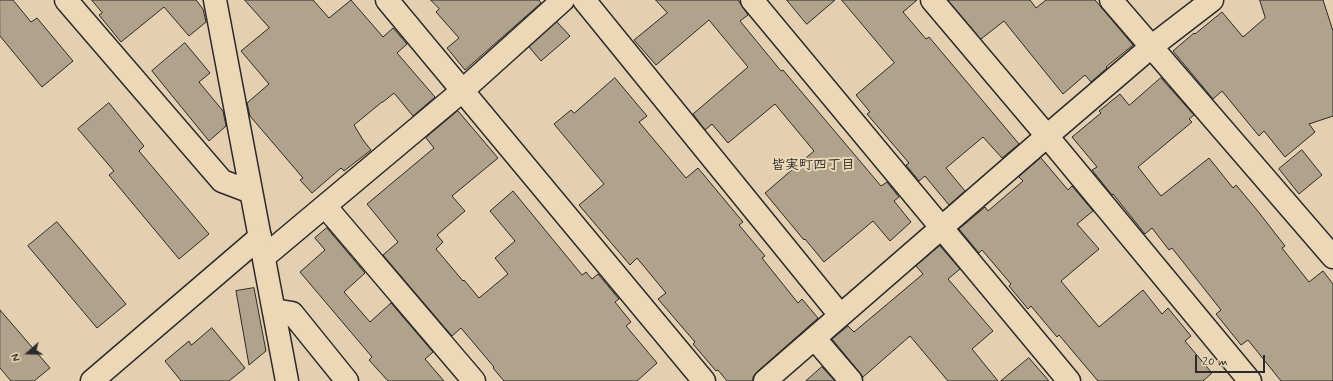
<!DOCTYPE html>
<meta charset="utf-8">
<style>
body{margin:0}
#map{position:relative;width:1333px;height:381px;overflow:hidden;background:#e4d0b0;font-family:Mynerve,sans-serif}
canvas{display:block}
.north{position:absolute;left:8px;top:333px;width:40px;height:40px;-webkit-text-stroke:3px #ecd7b6;paint-order:stroke;rotate:250deg;font-size:11px;font-weight:700;line-height:16px;text-align:center;color:#2b2b2b}
.north::after{content:'';display:block;margin:auto;width:14px;height:18px;background:#2b2b2b;clip-path:polygon(50% 0,100% 100%,50% 72%,0 100%)}
.scale{position:absolute;left:1195px;top:355px;width:70px;height:18px;box-sizing:border-box;border:2px solid #2b2b2b;border-top:0;padding-left:5px;font-size:12px;line-height:14px;white-space:nowrap;color:#2b2b2b;-webkit-text-stroke:3px #ecd7b6;paint-order:stroke}
</style>
<div id="map">
<canvas width="1333" height="381"></canvas>
<div class="north">N</div>
<div class="scale">20 m</div>
</div>
<script>
const ctx = document.querySelector('canvas').getContext('2d');
ctx.lineJoin = 'round';
function fill(path, color) {
  ctx.fillStyle = color;
  ctx.fill(path, 'evenodd');
}
function stroke(path, color, width, dash) {
  ctx.strokeStyle = color;
  ctx.lineWidth = width;
  ctx.lineCap = dash ? 'butt' : 'round';
  ctx.setLineDash(dash || []);
  ctx.stroke(path);
}
function label(font, color, halo, rows, align = 'center') {
  ctx.font = font + ' Mynerve,"Klee One",sans-serif';
  ctx.lineWidth = 4;
  ctx.setLineDash([]);
  ctx.textBaseline = 'middle';
  ctx.strokeStyle = halo;
  ctx.fillStyle = color;
  for (const [text, x, y, turn = 0] of rows) {
    ctx.save();
    ctx.translate(x, y);
    ctx.rotate((+turn || 0) * Math.PI / 180);
    ctx.textAlign = isNaN(turn) ? turn : align;
    if (halo) ctx.strokeText(text, 0, 0);
    ctx.fillText(text, 0, 0);
    ctx.restore();
  }
}
const building = new Path2D(`
 M 0,0 L 13,0 L 31,22 L 37,18 L 73,61 L 42,87 L 0,36 Z
 M 92,0 L 196,0 L 203,9 L 206,22 L 189,36 L 164,7 L 121,42 L 99,15 L 102,13 Z
 M 245,0 L 313,0 L 329,18 L 351,0 L 383,37 L 393,28 L 407,44 L 397,53 L 435,97 L 413,116 L 394,93 L 383,102 L 382,102 L 354,125 L 363,140 L 371,150 L 344,171 L 341,168 L 312,193 L 300,180 L 303,178 L 250,116 L 247,103 L 269,84 L 241,51 L 269,28 Z
 M 431,0 L 539,0 L 541,3 L 465,70 L 447,48 L 459,38 L 436,12 L 439,9 Z
 M 656,0 L 738,0 L 748,15 L 740,21 L 781,71 L 783,70 L 881,186 L 887,182 L 899,197 L 894,201 L 911,222 L 890,241 L 873,221 L 824,262 L 805,239 L 804,240 L 765,193 L 814,151 L 775,104 L 728,143 L 712,124 L 705,130 L 693,114 L 748,67 L 709,20 L 656,65 L 634,40 L 667,13 Z
 M 787,0 L 835,0 L 807,24 Z
 M 842,0 L 917,0 L 903,12 L 926,39 L 929,37 L 1019,144 L 1002,158 L 983,137 L 946,168 L 965,191 L 949,205 L 925,176 L 919,181 L 906,165 L 909,163 L 867,114 L 870,112 L 856,95 L 894,63 Z
 M 948,0 L 1030,0 L 1036,8 L 1046,0 L 1095,0 L 1133,45 L 1106,67 L 1107,68 L 1091,82 L 1085,75 L 1063,94 L 1004,21 L 981,39 Z
 M 1260,0 L 1323,0 L 1333,31 L 1333,116 L 1309,124 L 1315,132 L 1285,157 L 1264,131 L 1259,136 L 1222,91 L 1213,99 L 1173,51 L 1194,33 L 1195,34 L 1222,12 L 1243,37 L 1265,18 Z
 M 557,22 L 570,36 L 541,61 L 529,47 Z
 M 185,43 L 210,73 L 199,82 L 223,111 L 226,126 L 209,141 L 152,71 Z
 M 615,78 L 647,116 L 639,122 L 686,178 L 698,168 L 743,222 L 739,225 L 765,256 L 762,258 L 798,303 L 802,299 L 818,318 L 757,372 L 753,377 L 753,381 L 727,381 L 718,370 L 716,371 L 693,344 L 695,342 L 658,299 L 666,293 L 637,258 L 630,265 L 579,205 L 604,184 L 554,124 L 571,110 L 574,113 Z
 M 1161,78 L 1194,115 L 1189,119 L 1192,122 L 1138,167 L 1161,196 L 1209,158 L 1233,188 L 1236,185 L 1257,210 L 1285,246 L 1282,248 L 1309,282 L 1323,271 L 1333,284 L 1333,381 L 1281,381 L 1248,340 L 1241,345 L 1216,314 L 1221,310 L 1172,248 L 1169,250 L 1152,228 L 1145,234 L 1113,194 L 1112,195 L 1092,170 L 1097,167 L 1072,137 L 1101,113 L 1099,111 L 1120,94 L 1129,105 Z
 M 109,103 L 144,146 L 139,151 L 209,234 L 179,259 L 109,175 L 114,171 L 78,129 Z
 M 458,111 L 498,158 L 452,196 L 465,211 L 437,235 L 443,242 L 436,249 L 463,281 L 464,280 L 479,298 L 508,274 L 495,258 L 515,241 L 490,211 L 513,191 L 582,275 L 586,272 L 592,279 L 598,274 L 619,299 L 615,302 L 631,322 L 626,326 L 657,363 L 637,381 L 504,381 L 493,368 L 494,367 L 461,328 L 452,336 L 383,255 L 398,242 L 367,204 L 434,148 L 426,138 Z
 M 1302,150 L 1322,175 L 1299,194 L 1279,169 Z
 M 1041,158 L 1068,190 L 1072,186 L 1093,211 L 1077,224 L 1099,249 L 1061,281 L 1099,327 L 1143,290 L 1162,314 L 1168,308 L 1191,336 L 1185,341 L 1212,373 L 1203,381 L 1098,381 L 1059,335 L 1057,337 L 1031,306 L 1028,309 L 1009,286 L 1011,284 L 982,250 L 979,253 L 959,229 L 985,207 L 988,211 L 1023,181 L 1019,177 Z
 M 57,222 L 126,304 L 97,328 L 28,246 Z
 M 327,228 L 365,273 L 344,292 L 370,322 L 391,303 L 433,352 L 425,359 L 444,381 L 388,381 L 369,360 L 372,357 L 300,272 L 325,250 L 315,238 Z
 M 940,246 L 960,269 L 948,279 L 993,331 L 972,349 L 998,381 L 948,381 L 910,336 L 863,377 L 860,373 L 832,339 L 848,326 L 854,332 L 923,274 L 916,266 Z
 M 254,288 L 266,351 L 249,365 L 236,291 Z
 M 0,310 L 50,368 L 34,381 L 11,381 L 0,368 Z
 M 212,328 L 245,368 L 229,381 L 181,381 L 165,361 L 189,341 L 191,345 Z
 M 1029,358 L 1049,381 L 1001,381 Z
 M 822,367 L 835,381 L 806,381 Z`);
const street = new Path2D(`
 M 66,0 L 222,181 L 251,192
 M 215,0 L 287,381
 M 387,0 L 704,381
 M 584,0 L 840,315
 M 752,0 L 1069,381
 M 932,0 L 1047,136 L 1250,381
 M 1111,0 L 1333,257
 M 325,206 L 474,381
 M 264,257 L 462,91 L 563,0
 M 274,310 L 292,313 L 347,381
 M 815,339 L 851,381
 M 765,381 L 1047,136 L 1151,47 L 1212,0`);
const secondary = new Path2D(`
 M 92,381 L 260,237`);
const neighbourhoodNames = [
 ["皆実町四丁目",813,166]
];
fill(building, '#b0a28b');
stroke(building, '#2b2b2b', 1);
stroke(street, '#2b2b2b', 25);
stroke(secondary, '#2b2b2b', 25);
stroke(street, '#ecd7b6', 22);
stroke(secondary, '#ecd7b6', 22);
label('bold 14px', '#2b2b2b', '#ecd7b6', neighbourhoodNames);
</script>
